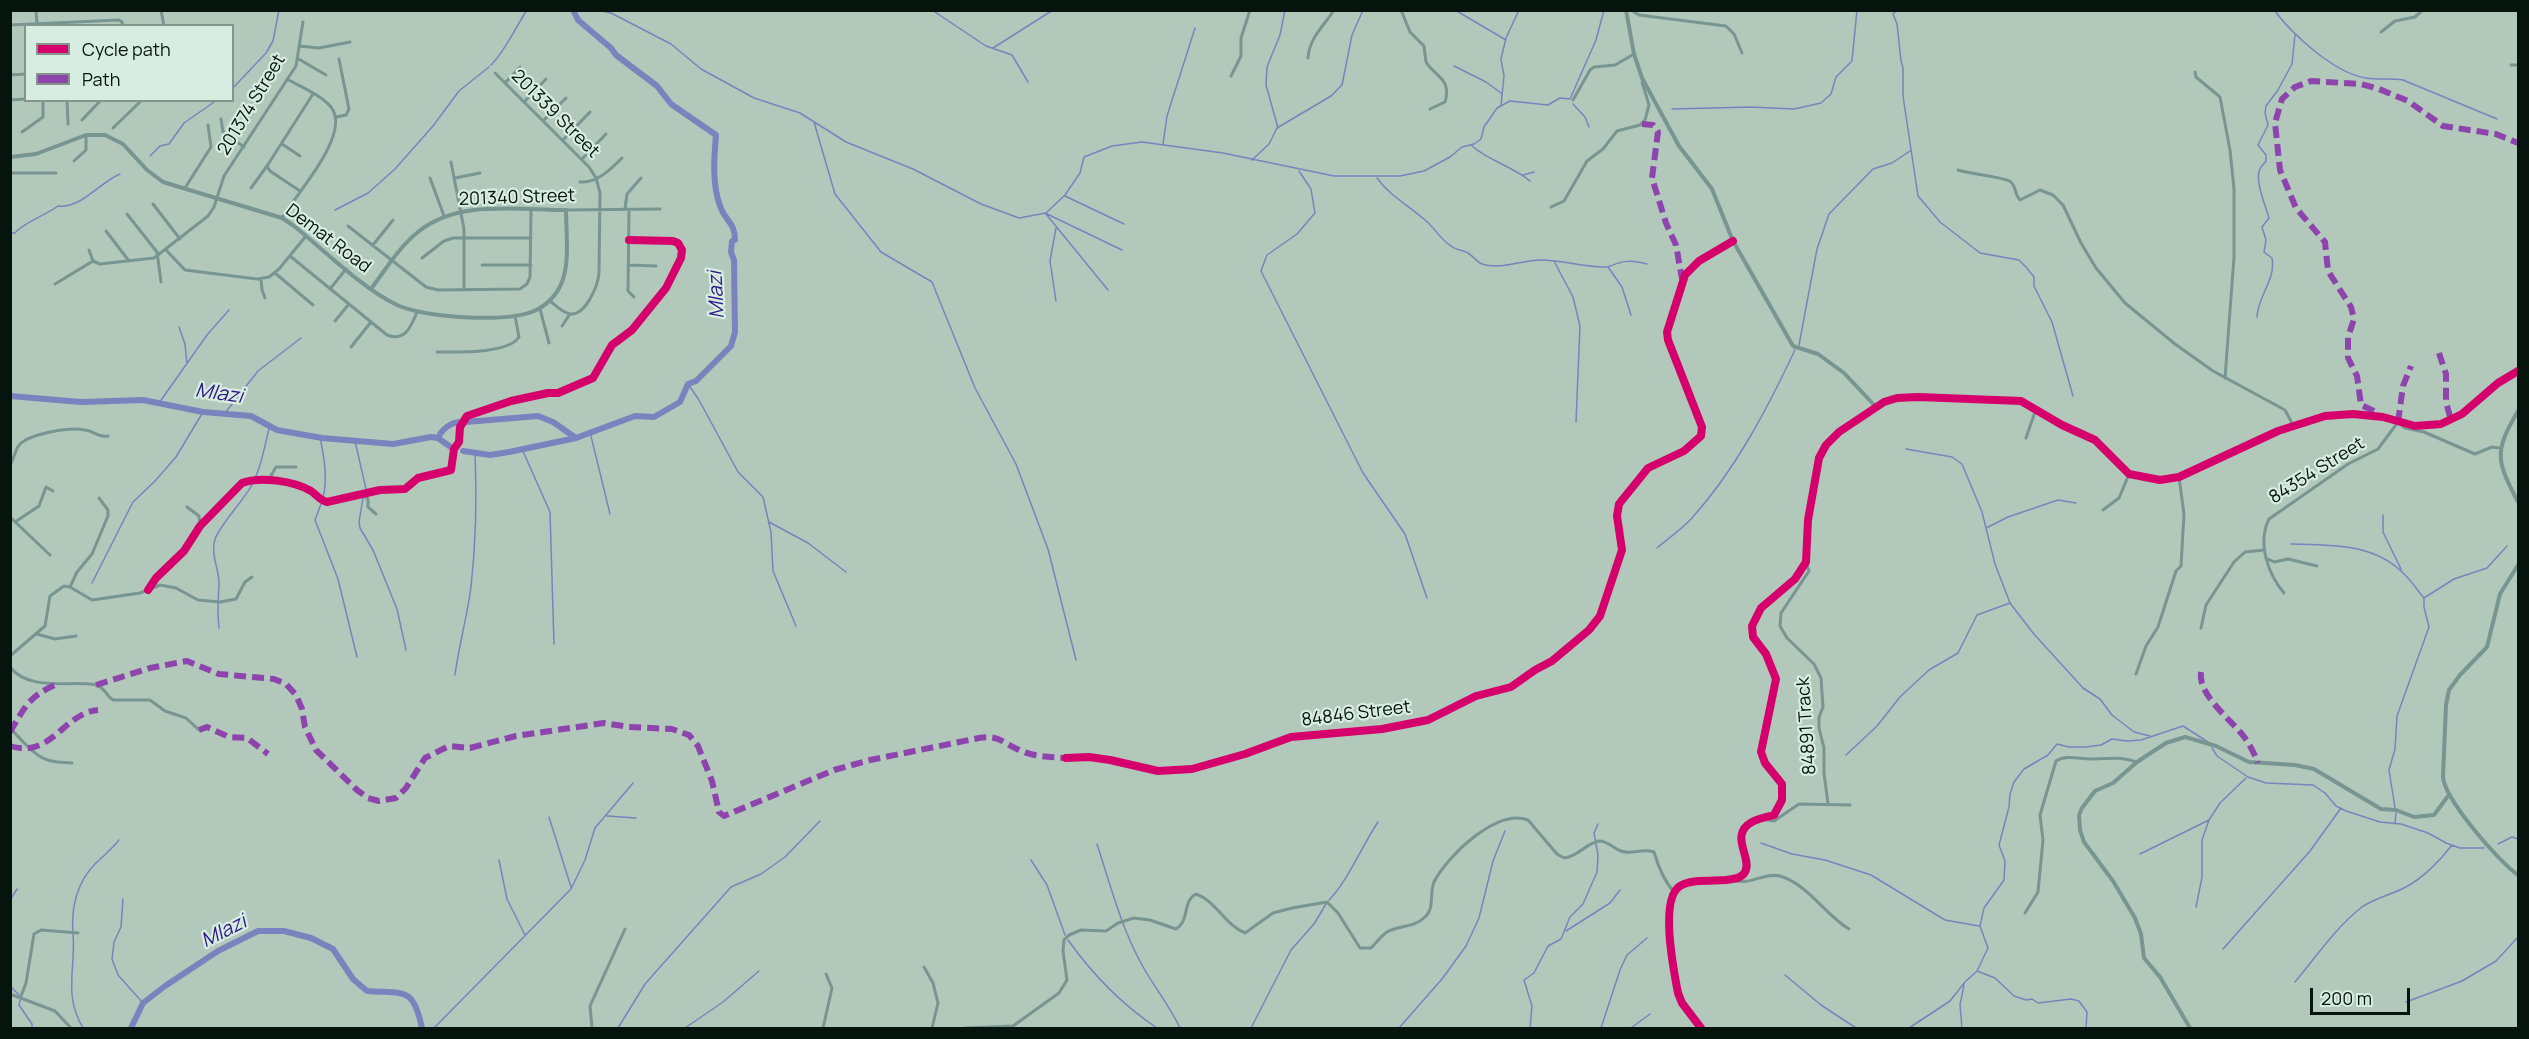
<!DOCTYPE html>
<style>
body{margin:0}
#map{position:relative;width:2529px;height:1039px;overflow:hidden;background:#b2c8bb;font-family:Manrope,sans-serif}
canvas{display:block}
.frame{position:absolute;inset:0;border:12px solid #05140c;pointer-events:none}
.legend{position:absolute;left:24px;top:24px;width:210px;height:78px;box-sizing:border-box;background:#d8ede1;border:2px solid #84968c;margin:0;padding:8px 10px;list-style:none;font-size:18px;color:#05140c}
.legend li{display:flex;align-items:center;gap:12px;height:30px}
.legend b{width:30px;border:2px solid #84968c}
.scale{position:absolute;left:2310px;top:988px;width:100px;height:27px;box-sizing:border-box;border:3px solid #05140c;border-top:0;padding-left:8px;font-size:18px;line-height:21px;white-space:nowrap;color:#05140c;-webkit-text-stroke:4px #d8ede1;paint-order:stroke}
</style>
<div id="map">
<canvas width="2529" height="1039"></canvas>
<div class="frame"></div>
<ul class="legend">
<li><b style="height:8px;background:#d6006c"></b>Cycle path</li>
<li><b style="height:8px;background:#8e44ad"></b>Path</li>
</ul>
<div class="scale">200 m</div>
</div>
<script>
const ctx = document.querySelector('canvas').getContext('2d');
ctx.lineJoin = 'round';
function stroke(path, color, width, dash) {
  ctx.strokeStyle = color;
  ctx.lineWidth = width;
  ctx.lineCap = dash ? 'butt' : 'round';
  ctx.setLineDash(dash || []);
  ctx.stroke(path);
}
function label(font, color, halo, rows, align = 'center') {
  ctx.font = font + ' Manrope,sans-serif';
  ctx.lineWidth = 4.5;
  ctx.setLineDash([]);
  ctx.textBaseline = 'middle';
  ctx.strokeStyle = halo;
  ctx.fillStyle = color;
  for (const [text, x, y, turn = 0] of rows) {
    ctx.save();
    ctx.translate(x, y);
    ctx.rotate((+turn || 0) * Math.PI / 180);
    ctx.textAlign = isNaN(turn) ? turn : align;
    if (halo) ctx.strokeText(text, 0, 0);
    ctx.fillText(text, 0, 0);
    ctx.restore();
  }
}
const stream = new Path2D(`
 M 597,10 L 611,13 L 671,44 L 701,69 L 754,98 L 800,113 L 846,142 L 913,169 L 981,204 L 1019,218 L 1046,213 L 1065,195 L 1080,173 L 1084,157 L 1112,146 L 1142,142 L 1223,153 L 1334,176 L 1400,176 L 1424,171 L 1450,157 L 1462,147 L 1474,144 L 1481,139 L 1484,127 L 1497,108 L 1510,101 L 1548,105 L 1560,98 L 1570,99 L 1596,40 L 1604,10
 M 932,10 L 986,46 L 1012,55 L 1028,82
 M 1455,10 L 1506,40
 M 1897,10 L 1893,14 L 1897,24 L 1901,61 L 1903,68 L 1903,96 L 1918,196 L 1940,222 L 1980,253 L 2019,260 L 2026,267 L 2034,277 L 2034,286 L 2052,322 L 2073,396
 M 2274,10 C 2293,35 2334,73 2366,78 C 2378,80 2391,78 2403,80 L 2497,119
 M 993,48 L 1053,10
 M 491,65 C 506,50 515,28 527,10
 M 1454,66 L 1486,82 L 1501,93
 M 232,89 L 266,53 L 273,41 L 279,10
 M 1573,104 L 1585,117 L 1589,127
 M 1501,105 L 1504,76 L 1501,59 L 1506,38 L 1519,10
 M 1672,109 L 1751,107 L 1794,109 L 1821,103 L 1831,94 L 1836,77 L 1852,61 L 1857,10
 M 814,122 L 835,194 L 881,252 L 932,282 L 975,388 L 1016,464 L 1048,549 L 1076,660
 M 1278,128 L 1266,85 L 1267,67 L 1280,35 L 1285,10
 M 1163,144 L 1167,116 L 1195,28
 M 1472,146 C 1489,161 1512,166 1530,181
 M 150,156 L 160,146 L 169,144 L 184,123 L 217,100
 M 1252,160 L 1269,144 L 1277,128 L 1331,96 L 1342,85 L 1352,35 L 1363,10
 M 1299,171 L 1311,189 L 1315,213 L 1297,234 L 1267,255 L 1261,271 L 1363,473 L 1405,534 L 1427,598
 M 1523,175 L 1534,172
 M 1377,178 C 1390,196 1409,206 1425,220 C 1435,228 1440,239 1451,246 C 1456,250 1462,250 1468,253 C 1473,256 1477,262 1482,264 C 1502,270 1521,260 1541,260 C 1564,260 1585,268 1608,267 L 1622,287 L 1631,315
 M 1065,196 L 1124,224
 M 335,210 L 368,193 L 395,169 L 433,126 L 459,91 L 489,67
 M 1046,214 L 1108,290
 M 1047,214 L 1122,250
 M 10,233 L 15,233 C 23,223 46,215 58,206 C 81,209 100,182 120,174
 M 1554,261 L 1573,297 L 1580,326 L 1576,422
 M 1608,267 C 1623,260 1632,260 1647,264
 M 1056,301 L 1050,261 L 1056,228
 M 2257,317 C 2258,295 2276,280 2272,258 L 2264,252 L 2266,240 L 2262,227 L 2269,218 C 2266,207 2254,179 2260,169 C 2261,166 2264,164 2266,161 L 2266,155 L 2258,145 L 2268,125 L 2265,113 L 2266,106 L 2278,90 L 2292,64 L 2295,35
 M 179,327 L 185,344 L 187,364
 M 1799,345 L 1817,249 L 1829,214 L 1873,169 L 1892,163 L 1910,151
 M 688,384 L 699,400 L 738,472 L 763,497 L 771,532 L 773,571 L 796,626
 M 159,403 L 207,335 L 229,310
 M 225,413 L 258,371 L 301,338
 M 590,432 L 610,514
 M 320,437 C 324,457 328,478 323,498
 M 355,441 L 366,489
 M 522,449 L 550,512 L 554,644
 M 1906,449 L 1952,457 L 1962,464 L 1982,512 L 1995,564 L 2010,603 L 2033,633 L 2083,688 L 2100,699 L 2112,715 L 2134,732 L 2150,736
 M 255,478 C 262,465 265,442 270,426
 M 363,498 L 359,522 L 360,528 L 373,550 L 397,609 L 406,650
 M 321,504 L 315,520 L 338,579 L 357,657
 M 2383,515 L 2383,532 L 2401,569
 M 769,522 L 808,543 L 846,572
 M 1986,528 L 2008,517 L 2058,500 L 2076,503
 M 2291,544 C 2330,545 2373,543 2403,573 C 2411,580 2417,590 2424,598
 M 1657,548 C 1669,538 1682,529 1692,518 C 1736,469 1767,409 1795,350
 M 92,583 L 133,502 L 155,481 L 176,457 L 203,412
 M 219,628 C 217,612 218,602 219,586 C 220,570 210,555 215,539 C 220,525 243,501 252,485
 M 455,675 C 459,645 467,617 471,587 C 476,542 477,498 475,452
 M 2212,748 L 2217,756 L 2248,777 L 2266,783 L 2313,785 L 2325,793 L 2336,806 L 2346,811 L 2380,822 L 2401,824 L 2428,833 L 2446,843 L 2460,848 L 2484,848
 M 1846,755 L 1877,726 L 1900,697 L 1929,670 L 1958,653 L 1977,615 L 2010,603
 M 2395,808 L 2389,770 L 2395,749 L 2397,716 L 2429,627 L 2424,607 L 2424,598 L 2454,579 L 2487,568 L 2507,546
 M 607,816 L 636,818
 M 549,817 L 571,887
 M 2395,824 L 2396,813
 M 1761,843 L 1792,854 L 1825,860 L 1871,875 L 1945,920 L 1979,926
 M 1097,844 C 1110,884 1121,927 1142,965 C 1154,987 1170,1006 1180,1028
 M 2498,844 L 2512,837 L 2518,839
 M 2140,854 L 2209,820
 M 499,860 L 507,899 L 525,935
 M 1031,860 L 1047,885 L 1065,935
 M 123,899 L 121,927 L 114,942 L 112,959 L 118,975 L 143,1003
 M 10,900 L 17,889
 M 1329,900 C 1346,884 1363,844 1378,822
 M 2196,907 L 2202,877 L 2202,840 L 2209,820 L 2220,803 L 2246,778
 M 1566,931 L 1610,903 L 1620,890
 M 73,932 C 71,908 77,882 95,864 C 103,856 111,850 119,840
 M 73,934 C 76,970 63,994 83,1028
 M 1068,940 C 1093,975 1121,1004 1157,1028
 M 2223,949 L 2310,851 L 2341,808
 M 1785,975 L 1821,1005 L 1856,1028
 M 1966,981 L 1976,972
 M 2295,982 C 2316,957 2336,927 2362,907 C 2375,898 2390,895 2404,888 C 2422,879 2440,861 2452,845
 M 10,986 L 19,995
 M 20,1000 L 19,1005 L 32,1024 L 32,1028
 M 2406,1002 L 2462,981 L 2496,961 L 2518,937
 M 434,1028 L 571,889 L 585,860 L 595,828 L 633,783
 M 618,1028 L 645,984 L 731,887 L 761,874 L 785,857 L 820,821
 M 685,1028 L 723,1002 L 759,971
 M 1251,1028 L 1291,950 L 1314,924 L 1326,904
 M 1399,1028 L 1442,979 L 1466,946 L 1479,918 L 1493,861 L 1505,831
 M 1530,1028 L 1532,1006 L 1524,980 L 1534,973 L 1548,946 L 1561,939 L 1570,917 L 1583,904 L 1597,872 L 1598,855 L 1594,833 L 1598,824
 M 1601,1028 L 1620,970 L 1627,955 L 1647,938
 M 1631,1028 L 1650,1014
 M 1909,1028 L 1950,1001 L 1965,982
 M 1962,1028 L 1960,1005 L 1964,985
 M 2086,1028 L 2087,1012 L 2079,1001 L 2071,999 L 2038,1003 L 2032,999 L 2026,1000 L 2014,996 L 1995,978 L 1977,971 L 1988,948 L 1980,926 L 1984,908 L 2004,880 L 2005,861 L 1999,845 L 2009,807 L 2010,794 L 2014,782 L 2024,769 L 2048,755 L 2057,744 L 2069,747 L 2086,747 L 2101,745 L 2112,739 L 2127,741 L 2141,740 L 2183,726 L 2208,742`);
const river = new Path2D(`
 M 10,396 L 81,402 L 143,400 L 203,412 L 251,416 L 277,430 L 322,438 L 393,444 L 431,437 L 438,438 L 452,448
 M 466,422 L 538,416 L 553,422 L 576,438
 M 438,438 C 442,429 451,422 461,422
 M 463,451 L 490,455 L 509,452 L 576,438 L 635,416 L 654,417 L 680,402 L 688,384 L 696,381 L 731,346 L 735,332 L 734,260 L 731,252 L 732,241 L 735,240 C 735,222 725,221 720,206 C 712,184 714,158 716,135 L 671,104 L 657,86 L 616,55 L 611,48 L 578,20 L 573,10
 M 131,1028 L 143,1003 L 165,986 L 218,951 L 258,931 L 284,931 L 311,938 L 333,949 L 353,979 L 367,991 C 405,994 413,986 422,1028`);
const minor = new Path2D(`
 M 36,10 L 37,24
 M 161,10 L 164,26
 M 1401,10 L 1410,32 L 1424,46 L 1426,62 C 1435,77 1452,78 1445,102 L 1430,109
 M 1631,10 L 1639,15 L 1726,26 L 1734,34 L 1742,53
 M 10,25 L 119,20 L 122,22 L 123,26
 M 2381,32 L 2395,21 L 2415,17 L 2423,10
 M 299,46 L 319,48 L 350,42
 M 297,58 L 326,75
 M 1308,58 C 1309,38 1324,26 1334,10
 M 10,62 L 11,75
 M 2511,65 L 2518,65
 M 2195,72 L 2196,77 L 2220,97 L 2230,150 L 2234,189 L 2234,257 L 2225,378
 M 495,73 L 589,167 L 596,178 L 600,193 L 599,273 C 598,285 586,316 570,314 C 563,313 555,305 550,301
 M 10,75 L 26,74
 M 1231,76 L 1241,56 L 1241,38 L 1250,10
 M 505,83 L 520,67
 M 10,100 L 26,99
 M 67,100 L 68,124
 M 1573,100 L 1590,70 L 1594,67 L 1615,65 L 1634,54
 M 524,102 L 546,79
 M 336,117 L 346,115 L 349,109 L 339,59
 M 221,119 L 223,132 L 244,147
 M 82,120 L 101,100
 M 543,121 L 566,98
 M 113,128 L 142,100
 M 22,132 L 43,117 L 43,100
 M 563,140 L 590,112
 M 282,144 L 300,156
 M 582,159 L 606,134
 M 74,161 L 86,150 L 86,135
 M 451,162 L 464,229 L 464,290
 M 1958,170 C 1969,174 2006,177 2011,182 C 2016,187 2015,195 2020,200 L 2040,190 L 2053,195 L 2063,205 L 2081,243 L 2096,268 L 2125,303 L 2175,344 L 2213,371 L 2285,410 L 2293,425
 M 10,173 L 56,173
 M 430,178 L 444,216
 M 455,178 L 480,173
 M 580,182 C 597,183 610,170 622,158
 M 185,188 L 211,147 L 208,125
 M 251,188 L 267,166
 M 300,191 L 270,171 L 267,166 L 313,94
 M 153,204 L 180,239
 M 1551,207 L 1564,201 L 1587,161 L 1603,149 L 1617,131 L 1640,125 L 1645,120 L 1649,105 L 1642,82
 M 625,209 L 627,194 L 641,178
 M 566,210 L 660,209
 M 629,210 L 628,291 L 634,297
 M 127,214 L 157,252 L 161,282
 M 282,218 C 296,194 352,134 331,107 C 321,95 301,87 287,79
 M 348,226 L 426,287 L 438,290 L 520,289 L 527,284 L 530,277 L 531,210
 M 106,231 L 129,261
 M 373,245 L 393,220
 M 89,250 L 93,261 L 100,264 L 154,258 L 208,216 L 214,207 L 224,176 L 296,66 L 303,22
 M 166,250 L 185,270 L 257,279 L 269,277 L 279,269 L 306,236
 M 290,256 L 387,335 C 405,342 411,327 417,312
 M 422,258 L 444,241 L 453,238 L 531,238
 M 482,265 L 531,265
 M 628,265 L 656,266
 M 275,273 L 313,305
 M 261,279 L 262,290 L 265,298
 M 55,284 L 93,261
 M 330,289 L 346,269
 M 540,309 L 549,343
 M 335,321 L 349,304
 M 562,326 L 570,314
 M 351,347 L 371,322
 M 437,352 C 457,352 508,354 519,337 L 515,316
 M 2026,438 L 2036,409
 M 10,465 C 14,459 15,449 20,444 C 32,433 70,427 85,430 C 94,431 99,438 108,436
 M 268,481 L 276,467 L 296,467
 M 361,494 L 368,499 L 368,507 L 376,514
 M 187,507 L 199,516 L 200,524
 M 2103,510 L 2119,498 L 2129,474
 M 10,517 L 50,555
 M 15,522 L 39,506 L 46,487 L 53,491
 M 2268,559 L 2274,562 L 2288,559 L 2317,566
 M 1806,562 L 1809,571 L 1781,613 L 1780,626 L 1787,638 L 1814,664 L 1821,678 L 1823,707 L 1819,717 L 1819,728 L 1824,748 L 1824,773 L 1828,804
 M 70,587 L 77,572 L 92,554 L 108,516 L 108,510 L 99,498
 M 148,590 L 156,578 L 184,551 L 200,526 L 242,483 C 260,476 294,481 311,491 C 317,495 319,500 327,502 L 380,490 L 405,489 L 418,478 L 451,470 L 454,449 L 459,442 L 460,427 L 467,416 L 511,401 L 548,393 L 558,393 L 593,378 L 612,345 L 632,330 L 666,288 L 681,258 L 682,250 L 678,243 L 673,241 L 629,240
 M 2284,593 C 2268,574 2257,543 2269,519 L 2348,464 L 2378,449 L 2398,422 L 2405,428 L 2424,432 L 2475,454 L 2492,447 L 2500,448
 M 2201,628 L 2206,605 L 2234,562 L 2245,552 L 2265,550
 M 37,634 L 55,639 L 76,636
 M 10,656 L 45,626 L 50,596 L 64,586 L 70,587 L 92,600 L 140,593 L 160,585 L 176,588 L 198,600 L 220,602 L 236,599 L 245,582 L 252,577
 M 10,667 C 29,692 72,680 96,685 C 105,687 106,696 113,700 L 150,700 L 165,711 L 186,718 L 199,730
 M 2136,674 L 2146,646 L 2158,627 L 2176,571 L 2181,566 L 2184,514 L 2179,477
 M 10,728 C 21,739 36,759 52,761 C 59,763 65,762 72,763
 M 1066,758 L 1089,757 L 1110,760 L 1158,771 L 1192,769 L 1245,754 L 1291,737 L 1382,729 L 1428,720 L 1476,696 L 1511,687 L 1535,670 L 1552,661 L 1589,630 L 1600,616 L 1622,550 L 1617,516 L 1619,504 L 1648,468 L 1684,451 L 1701,436 L 1702,427 L 1668,340 L 1667,332 L 1685,275 L 1699,261 L 1733,241
 M 1762,819 L 1774,821 L 1799,804 L 1850,805
 M 1734,880 C 1750,886 1764,872 1780,876 C 1809,885 1824,914 1849,929
 M 2025,913 L 2038,892 L 2043,840 L 2040,815 L 2056,761 C 2067,754 2082,760 2094,759 C 2110,759 2121,756 2137,762
 M 924,967 L 933,983 L 938,1003 L 932,1028
 M 10,994 L 55,1011 L 71,1028
 M 21,996 L 26,983 L 34,934 L 41,930 L 78,933
 M 592,1028 L 590,1006 L 625,929
 M 823,1028 L 832,988 L 826,974
 M 965,1028 L 1013,1026 L 1059,993 L 1067,980 L 1063,951 L 1064,940 L 1069,935 L 1081,930 L 1106,931 L 1118,923 L 1134,918 L 1150,920 L 1176,929 C 1190,921 1182,901 1196,894 C 1216,901 1225,925 1245,933 L 1273,913 L 1292,908 L 1327,902 L 1338,913 L 1360,948 L 1371,948 C 1376,943 1381,936 1387,932 C 1399,925 1414,928 1425,917 C 1435,908 1429,894 1434,882 C 1447,856 1497,808 1528,820 L 1557,854 L 1564,858 C 1578,857 1586,843 1599,841 C 1608,841 1613,848 1621,851 C 1631,855 1642,848 1654,852 C 1658,866 1664,881 1674,892`);
const tertiary = new Path2D(`
 M 1626,10 L 1634,54 L 1642,78 L 1679,146 L 1712,189 L 1733,241 L 1793,346 L 1818,354 L 1844,373 L 1876,407
 M 10,157 L 36,154 L 86,135 L 105,135 L 123,144 L 147,170 L 163,182 L 282,218 L 294,226 C 324,250 361,287 395,304 C 422,318 506,323 534,311 C 546,306 557,295 562,282 C 570,261 566,233 566,210 C 518,210 458,199 418,232 C 399,247 386,269 371,289
 M 2518,411 C 2493,453 2497,461 2518,502
 M 2518,565 L 2500,594 L 2487,647 L 2460,675 L 2449,690 L 2446,705 L 2443,777 C 2445,800 2499,862 2518,875
 M 1701,1028 L 1682,1003 L 1678,993 C 1674,972 1659,899 1680,886 C 1692,879 1712,881 1725,880 C 1733,879 1741,879 1745,872 C 1753,858 1728,835 1752,822 C 1758,818 1767,817 1774,815 L 1782,800 L 1782,784 L 1765,763 L 1761,752 L 1776,679 L 1766,654 L 1753,637 L 1752,626 L 1761,608 L 1795,579 L 1806,562 L 1808,520 L 1819,458 L 1826,445 L 1839,432 L 1884,402 L 1897,398 L 1918,397 L 2021,401 L 2062,425 L 2095,440 L 2129,474 L 2160,480 L 2179,477 L 2278,431 L 2325,416 L 2353,414 L 2383,417 L 2415,426 L 2441,424 L 2462,414 L 2498,383 L 2518,371
 M 2190,1028 L 2160,977 L 2144,958 L 2141,934 L 2135,918 L 2113,881 L 2084,842 L 2080,830 L 2079,815 L 2082,808 L 2095,791 L 2113,783 L 2137,762 L 2166,743 L 2185,737 L 2216,746 L 2249,762 L 2295,765 L 2314,769 L 2381,809 L 2396,810 L 2414,817 L 2434,815 L 2448,796`);
const quiet = new Path2D(`
 M 1642,124 L 1653,125 L 1658,132 L 1652,178 L 1666,223 L 1676,245 L 1682,279
 M 2439,353 L 2446,374 L 2446,402 L 2451,420
 M 2374,411 L 2361,405 L 2357,376 L 2348,358 L 2348,337 L 2354,319 L 2351,307 L 2328,271 L 2325,242 L 2296,208 L 2280,170 L 2275,123 L 2282,99 L 2295,87 L 2311,81 L 2361,84 L 2379,89 L 2408,101 L 2443,126 L 2496,134 L 2518,143
 M 2398,422 L 2403,386 L 2411,366
 M 2201,672 C 2197,695 2233,721 2245,738 C 2250,745 2255,755 2258,763
 M 96,685 L 150,668 L 187,661 L 219,674 L 274,679 L 286,684 L 296,695 L 302,709 L 305,727 L 316,750 L 357,790 L 368,798 L 379,801 L 396,798 L 406,788 L 425,758 L 449,746 L 470,748 L 516,736 L 604,723 L 629,727 L 672,729 L 689,735 L 698,746 L 712,781 L 719,812 L 724,816 L 834,770 L 870,760 L 979,738 C 1000,735 1001,742 1019,750 C 1034,757 1050,757 1066,758
 M 199,730 L 207,727 L 229,737 L 247,738 L 268,754
 M 10,732 C 25,707 28,697 55,685
 M 10,746 C 52,759 63,713 98,710`);
const cycleway = new Path2D(`
 M 148,590 L 156,578 L 184,551 L 200,526 L 242,483 C 260,476 294,481 311,491 C 317,495 319,500 327,502 L 380,490 L 405,489 L 418,478 L 451,470 L 454,449 L 459,442 L 460,427 L 467,416 L 511,401 L 548,393 L 558,393 L 593,378 L 612,345 L 632,330 L 666,288 L 681,258 L 682,250 L 678,243 L 673,241 L 629,240
 M 1066,758 L 1089,757 L 1110,760 L 1158,771 L 1192,769 L 1245,754 L 1291,737 L 1382,729 L 1428,720 L 1476,696 L 1511,687 L 1535,670 L 1552,661 L 1589,630 L 1600,616 L 1622,550 L 1617,516 L 1619,504 L 1648,468 L 1684,451 L 1701,436 L 1702,427 L 1668,340 L 1667,332 L 1685,275 L 1699,261 L 1733,241
 M 1701,1028 L 1682,1003 L 1678,993 C 1674,972 1659,899 1680,886 C 1692,879 1712,881 1725,880 C 1733,879 1741,879 1745,872 C 1753,858 1728,835 1752,822 C 1758,818 1767,817 1774,815 L 1782,800 L 1782,784 L 1765,763 L 1761,752 L 1776,679 L 1766,654 L 1753,637 L 1752,626 L 1761,608 L 1795,579 L 1806,562 L 1808,520 L 1819,458 L 1826,445 L 1839,432 L 1884,402 L 1897,398 L 1918,397 L 2021,401 L 2062,425 L 2095,440 L 2129,474 L 2160,480 L 2179,477 L 2278,431 L 2325,416 L 2353,414 L 2383,417 L 2415,426 L 2441,424 L 2462,414 L 2498,383 L 2518,371`);
const streetNames = [
 ["201374 Street",252,105,-59],
 ["201339 Street",555,114,45],
 ["201340 Street",517,198,-2],
 ["Demat Road",328,239,37],
 ["84354 Street",2317,471,-32],
 ["84846 Street",1356,714,-7],
 ["84891 Track",1807,726,-94]
];
const waterNames = [
 ["Mlazi",717,295,-93],
 ["Mlazi",219,394,8],
 ["Mlazi",224,932,-27]
];
stroke(stream, '#7b83be', 1.5);
stroke(river, '#7b83be', 6);
stroke(minor, '#799592', 3);
stroke(tertiary, '#799592', 4);
stroke(quiet, '#8e44ad', 6, [12, 6]);
stroke(cycleway, '#d6006c', 8);
label('18px', '#05140c', '#d8ede1', streetNames);
label('italic 20px', '#2d1a86', '#d8ede1', waterNames);
</script>
